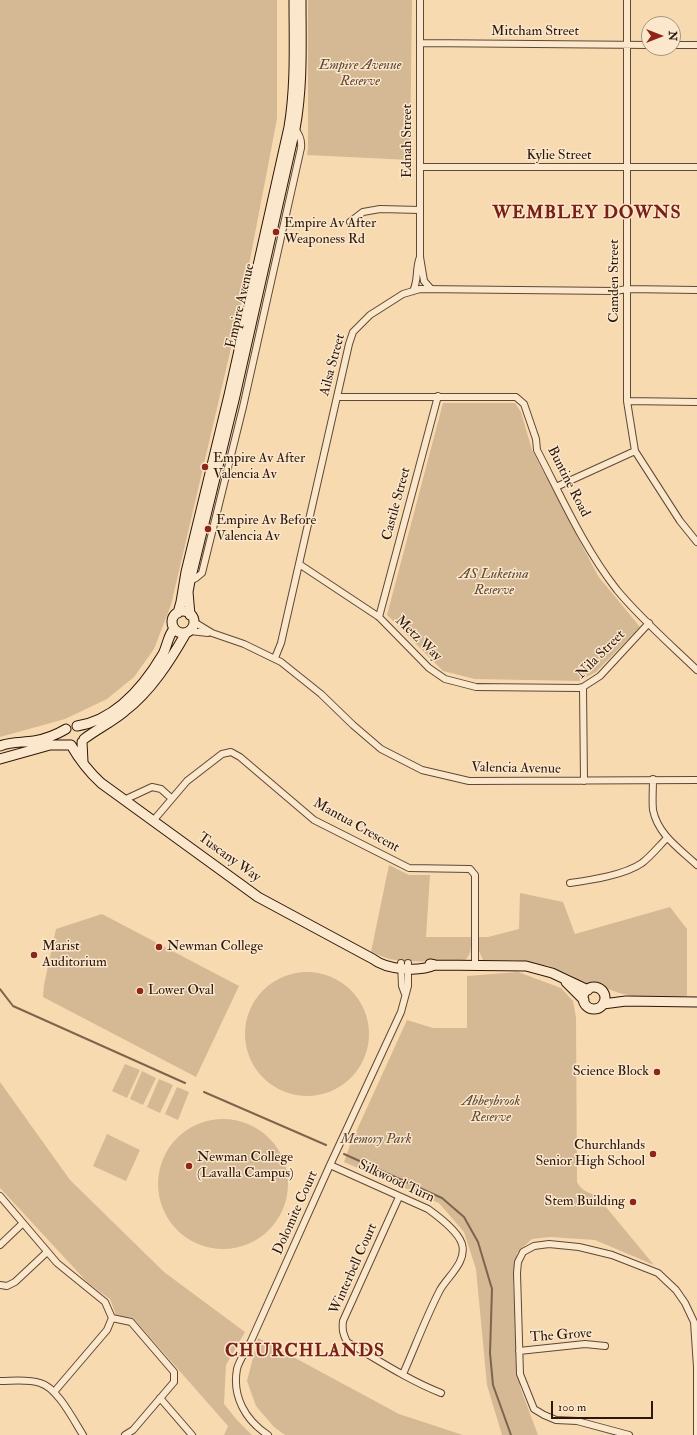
<!DOCTYPE html>
<style>
body{margin:0}
#map{position:relative;width:697px;height:1435px;overflow:hidden;background:#f8dab1;font-family:"IM FELL Double Pica",serif}
canvas{display:block}
.north{position:absolute;left:641px;top:16px;width:40px;height:40px;box-sizing:border-box;background:#fae7cc;border:1px solid #a8947f;border-radius:50%;rotate:90deg;font-size:11px;font-weight:700;line-height:16px;text-align:center;color:#2c170b}
.north::after{content:'';display:block;margin:auto;width:14px;height:18px;background:#8f2418;clip-path:polygon(50% 0,100% 100%,50% 72%,0 100%)}
.scale{position:absolute;left:551px;top:1401px;width:102px;height:18px;box-sizing:border-box;border:2px solid #2c170b;border-top:0;padding-left:5px;font-size:12px;line-height:14px;white-space:nowrap;color:#2c170b;-webkit-text-stroke:3px #fae7cc;paint-order:stroke}
</style>
<div id="map">
<canvas width="697" height="1435"></canvas>
<div class="north">N</div>
<div class="scale">100 m</div>
</div>
<script>
const ctx = document.querySelector('canvas').getContext('2d');
ctx.lineJoin = 'round';
function fill(path, color) {
  ctx.fillStyle = color;
  ctx.fill(path, 'evenodd');
}
function stroke(path, color, width, dash) {
  ctx.strokeStyle = color;
  ctx.lineWidth = width;
  ctx.lineCap = dash ? 'butt' : 'round';
  ctx.setLineDash(dash || []);
  ctx.stroke(path);
}
function label(font, color, halo, rows, align = 'center') {
  ctx.font = font + ' "IM FELL Double Pica",serif';
  ctx.lineWidth = 3;
  ctx.setLineDash([]);
  ctx.textBaseline = 'middle';
  ctx.strokeStyle = halo;
  ctx.fillStyle = color;
  for (const [text, x, y, turn = 0] of rows) {
    ctx.save();
    ctx.translate(x, y);
    ctx.rotate((+turn || 0) * Math.PI / 180);
    ctx.textAlign = isNaN(turn) ? turn : align;
    if (halo) ctx.strokeText(text, 0, 0);
    ctx.fillText(text, 0, 0);
    ctx.restore();
  }
}
const green = new Path2D(`
 M 0,0 L 277,0 L 277,119 L 242,301 L 171,605 L 154,649 L 134,677 L 107,699 L 65,719 L 0,737 Z
 M 308,0 L 412,0 L 410,160 L 307,155 L 308,148 Z
 M 443,403 L 515,403 L 521,412 L 532,450 L 598,576 L 640,627 L 596,672 L 579,681 L 475,679 L 443,671 L 387,615 Z
 M 389,865 L 409,875 L 430,875 L 426,937 L 471,937 C 471,946 472,954 465,960 C 441,961 413,963 389,959 C 383,957 377,954 371,952 Z
 M 520,893 L 563,902 L 575,934 L 670,907 L 687,929 L 687,996 L 638,997 L 619,993 L 595,984 L 584,985 L 578,982 L 572,976 L 549,966 L 516,960 L 483,960 L 479,951 L 479,937 L 488,937 L 519,929 Z
 M 102,914 L 239,986 L 196,1077 L 43,997 L 44,985 L 56,929 Z
 M245 1034a62 62 0 1 1 124 0a62 62 0 1 1-124 0Z
 M 518,972 L 561,988 L 573,1001 L 576,1018 L 577,1182 C 581,1190 588,1193 596,1195 L 654,1265 L 595,1240 L 550,1237 L 532,1239 L 517,1253 L 513,1283 L 520,1387 L 538,1435 L 502,1435 L 487,1385 L 476,1269 L 464,1232 L 439,1203 L 344,1162 L 350,1145 L 407,1020 L 433,1028 L 467,1028 L 467,976 Z
 M 125,1064 L 140,1070 L 127,1098 L 112,1091 Z
 M 142,1071 L 156,1078 L 143,1105 L 130,1099 Z
 M 159,1079 L 173,1085 L 160,1113 L 147,1107 Z
 M 0,1082 L 70,1180 L 164,1272 L 245,1332 L 226,1365 L 224,1404 L 237,1420 L 252,1435 L 224,1435 L 228,1426 L 133,1318 L 116,1315 L 110,1299 L 88,1283 L 0,1188 Z
 M 177,1087 L 189,1092 L 178,1120 L 165,1114 Z
 M158 1184a65 65 0 1 1 130 0a65 65 0 1 1-130 0Z
 M 107,1134 L 140,1150 L 126,1181 L 93,1166 Z
 M 258,1338 L 399,1414 L 463,1435 L 285,1435 L 274,1427 L 256,1406 L 247,1381 Z`);
const stream = new Path2D(`
 M 0,989 L 13,1006 L 185,1083
 M 204,1092 L 326,1145
 M 344,1154 L 442,1198 L 464,1217 L 478,1242 L 492,1289 L 490,1353 L 493,1385 L 511,1435`);
const street = new Path2D(`
 M 420,0 L 420,257 L 424,281 L 431,289
 M 627,0 L 627,401 L 635,451 L 680,521 L 697,542
 M 420,43 L 649,45
 M 673,45 L 697,45
 M 420,167 L 697,167
 M 350,222 L 363,212 L 380,209 L 420,210
 M 413,291 C 419,279 415,269 420,257
 M 337,397 L 516,397 L 524,404 L 536,439 L 537,450 C 562,498 584,548 617,590 C 641,619 670,644 697,670
 M 627,401 L 697,402
 M 556,487 L 635,451
 M 299,564 L 379,617 L 429,668 L 445,679 L 476,687 L 579,688 L 583,687
 M 190,581 L 196,578 L 202,573 L 243,407 L 301,148 C 302,140 300,135 295,129
 M 379,617 L 438,396
 M 194,622 L 212,633 L 244,644 L 281,662 L 321,694 L 353,725 L 381,749 L 422,770 L 469,781 L 697,780
 M 190,631 L 208,633
 M 275,658 L 281,643 L 349,344 L 353,332 L 370,315 L 403,294 L 420,289 L 615,291 L 627,289 L 697,290
 M 653,779 C 653,789 652,801 653,810 C 658,835 680,849 697,865
 M 584,781 L 583,687 L 600,676 L 649,623
 M 124,800 L 152,787 L 161,789 L 171,798
 M 153,821 L 187,781 L 222,754 L 231,752 L 240,757 L 314,820 L 409,868 L 470,869 L 475,875 L 475,965
 M 570,883 C 591,880 625,875 642,863 C 651,856 659,846 667,838
 M 401,963 L 402,986 L 405,994
 M 330,1165 L 428,1209 C 439,1217 458,1231 462,1244 C 467,1262 448,1276 440,1290 C 426,1317 415,1347 403,1374
 M 0,1196 L 57,1263 L 105,1302 L 112,1318 L 107,1330 L 54,1392
 M 399,1197 L 343,1321 C 342,1330 343,1334 347,1342 C 378,1360 408,1380 441,1393
 M 0,1245 L 23,1223
 M 0,1285 L 7,1286 L 15,1282 L 47,1252
 M 112,1318 L 131,1322 L 174,1372 L 174,1382 L 133,1430 L 125,1435
 M 519,1351 L 585,1344 L 605,1346
 M 0,1381 C 13,1381 28,1379 40,1383 C 57,1387 74,1421 83,1435
 M 160,1398 L 192,1435
 M 268,1435 C 245,1420 232,1396 237,1369 C 239,1360 247,1350 251,1341 L 330,1165 L 401,1012 L 408,986 L 408,963
 M 629,1435 L 577,1421 L 556,1420 L 544,1415 L 534,1409 L 520,1374 L 517,1273 L 518,1262 L 523,1252 L 534,1246 L 549,1244 L 579,1247 L 612,1255 L 658,1273 L 676,1290 L 685,1303 L 694,1322 L 697,1367 L 697,1435`);
const secondary = new Path2D(`
 M172 622a11 11 0 1 1 22 0a11 11 0 1 1-22 0Z
 M 178,613 L 181,602 L 186,572 L 229,395 L 289,127 C 296,85 294,42 294,0
 M 190,615 L 188,592 L 190,581 L 235,396 L 295,129 C 303,86 301,43 301,0
 M 77,726 C 115,720 144,686 163,654 C 167,647 168,635 174,629
 M 84,739 C 97,729 112,722 125,711 C 151,691 170,661 186,633
 M 82,742 L 83,762
 M 71,745 C 79,759 89,772 101,783 L 258,897 L 373,959 C 387,970 419,972 435,965
 M 0,746 C 12,741 22,743 34,741 C 45,739 56,735 66,729
 M 0,759 L 50,745 L 70,745
 M 430,964 L 435,965 L 526,966 L 552,973 L 588,990
 M 566,982 L 584,1000
 M583 998a11 11 0 1 1 22 0a11 11 0 1 1-22 0Z
 M 603,1004 L 626,1001 L 697,1002`);
const markers = [
 [276,232,4,"#8f2418"],
 [205,467,4,"#8f2418"],
 [208,529,4,"#8f2418"],
 [159,947,4,"#8f2418"],
 [34,955,4,"#8f2418"],
 [140,991,4,"#8f2418"],
 [657,1072,4,"#8f2418"],
 [653,1154,4,"#8f2418"],
 [189,1166,4,"#8f2418"],
 [633,1202,4,"#8f2418"]
];
const streetNames = [
 ["Mitcham Street",535,32],
 ["Ednah Street",408,141,-90],
 ["Kylie Street",559,156],
 ["Camden Street",615,281,-90],
 ["Empire Avenue",241,306,-77],
 ["Ailsa Street",333,365,-75],
 ["Buntine Road",568,482,63],
 ["Castile Street",397,504,-75],
 ["Metz Way",418,639,44],
 ["Nila Street",601,655,-45],
 ["Valencia Avenue",516,769,1],
 ["Mantua Crescent",356,826,29],
 ["Tuscany Way",229,858,36],
 ["Silkwood Turn",396,1182,25],
 ["Dolomite Court",296,1213,-66],
 ["Winterbell Court",354,1269,-66],
 ["The Grove",561,1336,-4]
];
const parkNames = [
 ["Empire Avenue",360,66],
 ["Reserve",360,82],
 ["AS Luketina",494,575],
 ["Reserve",494,591],
 ["Abbeybrook",491,1102],
 ["Reserve",491,1118],
 ["Memory Park",376,1140]
];
const poiNames = [
 ["Empire Av After",284,224],
 ["Weaponess Rd",284,240],
 ["Empire Av After",213,459],
 ["Valencia Av",213,475],
 ["Empire Av Before",216,521],
 ["Valencia Av",216,537],
 ["Marist",42,947],
 ["Auditorium",42,963],
 ["Newman College",167,947],
 ["Lower Oval",148,991],
 ["Science Block",649,1072,"right"],
 ["Churchlands",645,1146,"right"],
 ["Senior High School",645,1162,"right"],
 ["Newman College",197,1158],
 ["(Lavalla Campus)",197,1174],
 ["Stem Building",625,1202,"right"]
];
const districtNames = [
 ["WEMBLEY DOWNS",587,214],
 ["CHURCHLANDS",305,1352]
];
fill(green, '#d5b995');
stroke(stream, '#7d644d', 2);
stroke(street, '#5f4834', 8);
stroke(secondary, '#2c170b', 11);
stroke(street, '#fae7cc', 6);
stroke(secondary, '#fae7cc', 9);
for (const [x, y, r, color] of markers) {
  const dot = new Path2D();
  dot.arc(x, y, r, 0, 2 * Math.PI);
  ctx.fillStyle = color;
  ctx.fill(dot);
  stroke(dot, '#fae7cc', 1.5);
}
label('14px', '#2c170b', '#fae7cc', streetNames);
label('italic 14px', '#5f4834', '#fae7cc', parkNames);
label('14px', '#2c170b', '#fae7cc', poiNames, 'left');
ctx.letterSpacing = '1px';
label('bold 18px', '#7a1f14', '#fae7cc', districtNames);
ctx.letterSpacing = '0px';
</script>
